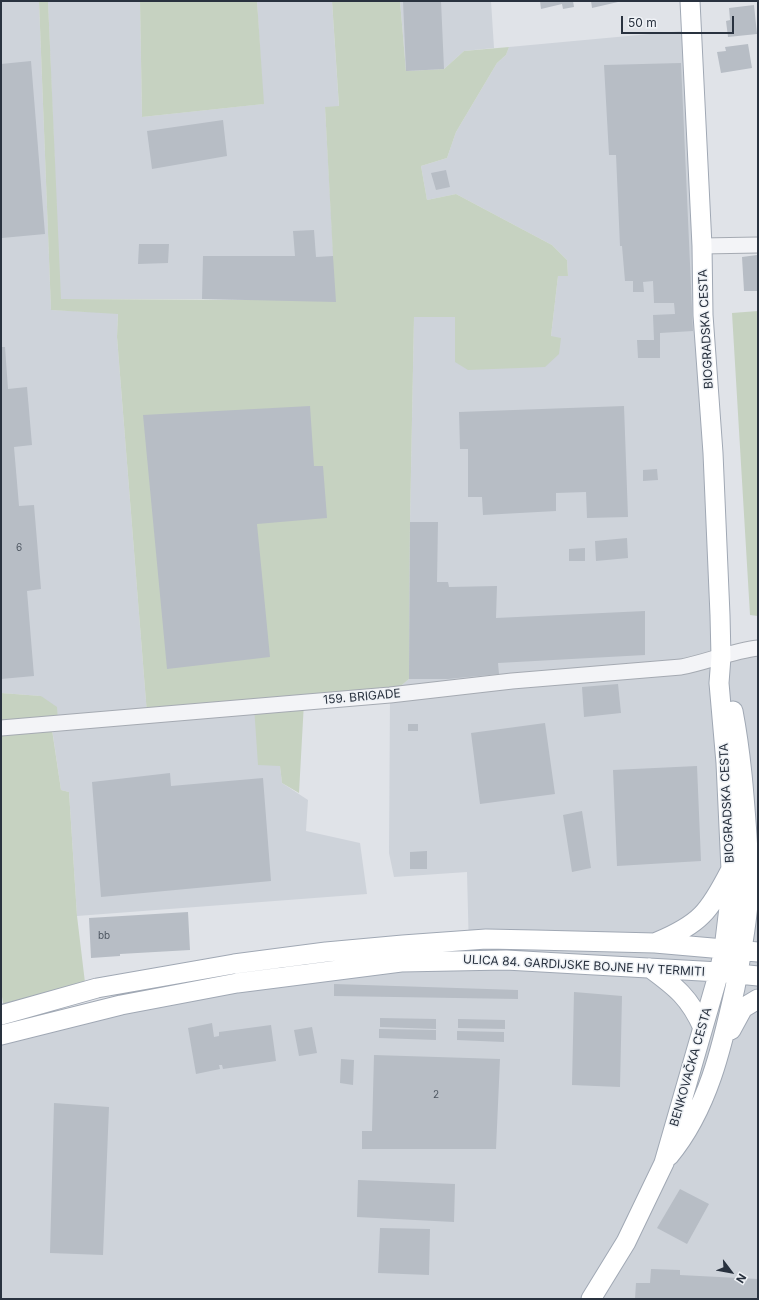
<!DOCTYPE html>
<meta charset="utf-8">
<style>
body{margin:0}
#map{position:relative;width:759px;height:1300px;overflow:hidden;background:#e0e3e8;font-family:Inter,sans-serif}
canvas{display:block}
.frame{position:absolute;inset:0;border:2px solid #29323f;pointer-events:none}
.north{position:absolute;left:711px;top:1252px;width:40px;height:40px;-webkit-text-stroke:3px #eff2f6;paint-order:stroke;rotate:122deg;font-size:11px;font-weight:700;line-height:16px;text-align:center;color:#29323f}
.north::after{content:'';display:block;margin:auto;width:14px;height:18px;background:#29323f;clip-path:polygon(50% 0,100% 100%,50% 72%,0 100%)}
.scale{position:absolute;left:621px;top:16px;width:113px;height:18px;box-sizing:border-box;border:2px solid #29323f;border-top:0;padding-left:5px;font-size:12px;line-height:14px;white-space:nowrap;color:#29323f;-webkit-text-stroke:3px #eff2f6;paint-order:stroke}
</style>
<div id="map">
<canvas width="759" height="1300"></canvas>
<div class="frame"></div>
<div class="north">N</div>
<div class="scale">50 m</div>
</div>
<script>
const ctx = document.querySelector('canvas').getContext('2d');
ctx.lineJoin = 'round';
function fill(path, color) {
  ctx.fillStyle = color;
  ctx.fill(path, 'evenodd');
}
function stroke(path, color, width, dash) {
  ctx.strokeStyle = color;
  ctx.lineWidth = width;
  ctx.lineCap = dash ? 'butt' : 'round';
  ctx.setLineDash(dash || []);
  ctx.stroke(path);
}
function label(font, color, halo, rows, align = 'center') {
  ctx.font = font + ' Inter,sans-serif';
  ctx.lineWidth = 3;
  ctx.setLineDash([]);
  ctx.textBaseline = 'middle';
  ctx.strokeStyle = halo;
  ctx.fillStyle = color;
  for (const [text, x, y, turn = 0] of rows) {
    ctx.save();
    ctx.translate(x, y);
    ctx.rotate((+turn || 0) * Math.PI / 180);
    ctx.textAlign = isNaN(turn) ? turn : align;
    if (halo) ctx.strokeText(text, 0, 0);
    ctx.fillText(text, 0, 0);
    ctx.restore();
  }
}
const built = new Path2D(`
 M 1,1 L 39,1 L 51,310 L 118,313 L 117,337 L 147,714 L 255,706 L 280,766 L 282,783 L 308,800 L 306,831 L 360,843 L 367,894 L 77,916 L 69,792 L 61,790 L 51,722 L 41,696 L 1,693 Z
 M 48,1 L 140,1 L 142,117 L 263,104 L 257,1 L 332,1 L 339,107 L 325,107 L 336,302 L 202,299 L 60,299 Z
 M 400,1 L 491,1 L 494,48 L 464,51 L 444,69 L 406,71 Z
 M 682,31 L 721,657 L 758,649 L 758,1299 L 1,1299 L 1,1035 L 327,971 L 331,959 L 469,952 L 467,872 L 394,877 L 389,853 L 390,695 L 409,679 L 410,522 L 414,317 L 456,317 L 455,362 L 551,336 L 558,276 L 568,276 L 567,260 L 552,245 L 456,194 L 427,200 L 421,166 L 447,158 L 456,132 L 497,63 L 506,55 L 509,47 Z`);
const green = new Path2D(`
 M 39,1 L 48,1 L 61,299 L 257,300 L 333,256 L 325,107 L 339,106 L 332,1 L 400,1 L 406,71 L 444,69 L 464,51 L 509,47 L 506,55 L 497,63 L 456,132 L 447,158 L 421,166 L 427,200 L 456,194 L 552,245 L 567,260 L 568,276 L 558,276 L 551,336 L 561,338 L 559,354 L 545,367 L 468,370 L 455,362 L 455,317 L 414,317 L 410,522 L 409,679 L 390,695 L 304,702 L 299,793 L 282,783 L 280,766 L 258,765 L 254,706 L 147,714 L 117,337 L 118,314 L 51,310 Z
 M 140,1 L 257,1 L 264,104 L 142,117 Z
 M 758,311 L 758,616 L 750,615 L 732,313 Z
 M 1,693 L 41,696 L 57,707 L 58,722 L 51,723 L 61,790 L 69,792 L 77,916 L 86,991 L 5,1014 L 1,991 Z`);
const building = new Path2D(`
 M 403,1 L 441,1 L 444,69 L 406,71 Z
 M 540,1 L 573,1 L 574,7 L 563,9 L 562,4 L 541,9 Z
 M 591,1 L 618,1 L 618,2 L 592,8 Z
 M 754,5 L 757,34 L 728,37 L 726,21 L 730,20 L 729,8 Z
 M 748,44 L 752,68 L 721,73 L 717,52 L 726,51 L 725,47 Z
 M 31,61 L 45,234 L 2,238 L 1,64 Z
 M 681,63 L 693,331 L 660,333 L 660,358 L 638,358 L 637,340 L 654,340 L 653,315 L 675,314 L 674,303 L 654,303 L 653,281 L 643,282 L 644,292 L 633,292 L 633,281 L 625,281 L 622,246 L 620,246 L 616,155 L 609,155 L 604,65 Z
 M 223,120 L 227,156 L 152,169 L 147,131 Z
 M 446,170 L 450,187 L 436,190 L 431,173 Z
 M 314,230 L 316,257 L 333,256 L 336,302 L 202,299 L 203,256 L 295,256 L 293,231 Z
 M 139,244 L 169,244 L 168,263 L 138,264 Z
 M 757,255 L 758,291 L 744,291 L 742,257 Z
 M 1,347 L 5,347 L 8,389 L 27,387 L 32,445 L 14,447 L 19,506 L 34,505 L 41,589 L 27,591 L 34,676 L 1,679 Z
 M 310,406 L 314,466 L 323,466 L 327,518 L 257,524 L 270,657 L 167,669 L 143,415 Z
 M 624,406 L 628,517 L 587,518 L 586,492 L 556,493 L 556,511 L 483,515 L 482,497 L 468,497 L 468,449 L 460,449 L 459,412 Z
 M 657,469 L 658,480 L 643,481 L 643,470 Z
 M 410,522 L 438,522 L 437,582 L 448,582 L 449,587 L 497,586 L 496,618 L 645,611 L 645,655 L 498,663 L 499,674 L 448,679 L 409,679 Z
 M 627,538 L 628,558 L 596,561 L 595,541 Z
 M 585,548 L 585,561 L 569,561 L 569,549 Z
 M 618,684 L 621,713 L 584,717 L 582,687 Z
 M 545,723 L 555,794 L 480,804 L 471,733 Z
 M 408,724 L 418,724 L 418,731 L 408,731 Z
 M 697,766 L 701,861 L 617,866 L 613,770 Z
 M 170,773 L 171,786 L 263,778 L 271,881 L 101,897 L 92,782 Z
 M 582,811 L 591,868 L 572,872 L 563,815 Z
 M 427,851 L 427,869 L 410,869 L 410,852 Z
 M 188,912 L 190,950 L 120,954 L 120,956 L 91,958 L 89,918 Z
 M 334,984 L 518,990 L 518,999 L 334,996 Z
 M 574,992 L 622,996 L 620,1087 L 572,1085 Z
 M 380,1018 L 436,1019 L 436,1029 L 380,1027 Z
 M 458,1019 L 505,1020 L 505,1029 L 458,1028 Z
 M 212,1023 L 214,1037 L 219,1036 L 219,1032 L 271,1025 L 276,1061 L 223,1069 L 222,1065 L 219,1065 L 220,1069 L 196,1074 L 188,1028 Z
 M 312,1027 L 317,1053 L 299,1056 L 294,1030 Z
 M 379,1029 L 436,1030 L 436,1040 L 379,1038 Z
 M 457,1031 L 504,1032 L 504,1042 L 457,1040 Z
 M 374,1055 L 500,1059 L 496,1149 L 362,1149 L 362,1131 L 372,1131 Z
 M 341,1059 L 354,1060 L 353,1085 L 340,1083 Z
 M 54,1103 L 109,1107 L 103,1255 L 50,1253 Z
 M 358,1180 L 455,1184 L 454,1222 L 357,1217 Z
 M 680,1189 L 709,1204 L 687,1244 L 657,1228 Z
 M 380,1228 L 430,1229 L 429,1275 L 378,1273 Z
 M 651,1269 L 680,1270 L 680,1275 L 758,1279 L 758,1299 L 635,1299 L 636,1283 L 650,1283 Z`);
const minor = new Path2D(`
 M 702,246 L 758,245
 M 1,728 L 390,695 L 512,681 L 681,667 C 707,662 732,651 758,648`);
const major = new Path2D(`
 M 657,942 C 700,924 709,912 730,871
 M 650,968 C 676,987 690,998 703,1028
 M 1,1015 L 97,988 L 234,964 L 326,952 L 403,945 L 486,939 L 535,940 L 655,943 L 758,952
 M 731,1030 L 743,1008 L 758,999
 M 1,1035 L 121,1005 L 237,983 L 401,962 L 506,960 L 719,972 L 758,976
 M 669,1156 C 708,1109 722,1047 735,988 C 741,957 747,925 749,892 C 750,874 748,854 747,835 C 744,793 741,753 733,711
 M 591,1299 L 626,1242 L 664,1163 L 719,972 L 724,949 L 731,891 L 731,870 L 726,763 L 719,683 L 721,657 L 720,615 L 713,453 L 703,315 L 702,246 L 690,1`);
const numberNames = [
 ["6",19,548],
 ["bb",104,936],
 ["2",436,1095]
];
const streetNames = [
 ["BIOGRADSKA CESTA",706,329,-93],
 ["159. BRIGADE",362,697,-5],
 ["BIOGRADSKA CESTA",727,803,-93],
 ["ULICA 84. GARDIJSKE BOJNE HV TERMITI",584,966,3],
 ["BENKOVAČKA CESTA",691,1067,-74]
];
fill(built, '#ced3da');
fill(green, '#c6d2c1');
fill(building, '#b7bdc5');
stroke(minor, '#a5aab2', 17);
stroke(major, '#a0a8b4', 21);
stroke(minor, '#f3f4f7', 15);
stroke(major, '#fff', 19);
label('10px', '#4c5560', null, numberNames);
label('12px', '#29323f', '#eff2f6', streetNames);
</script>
